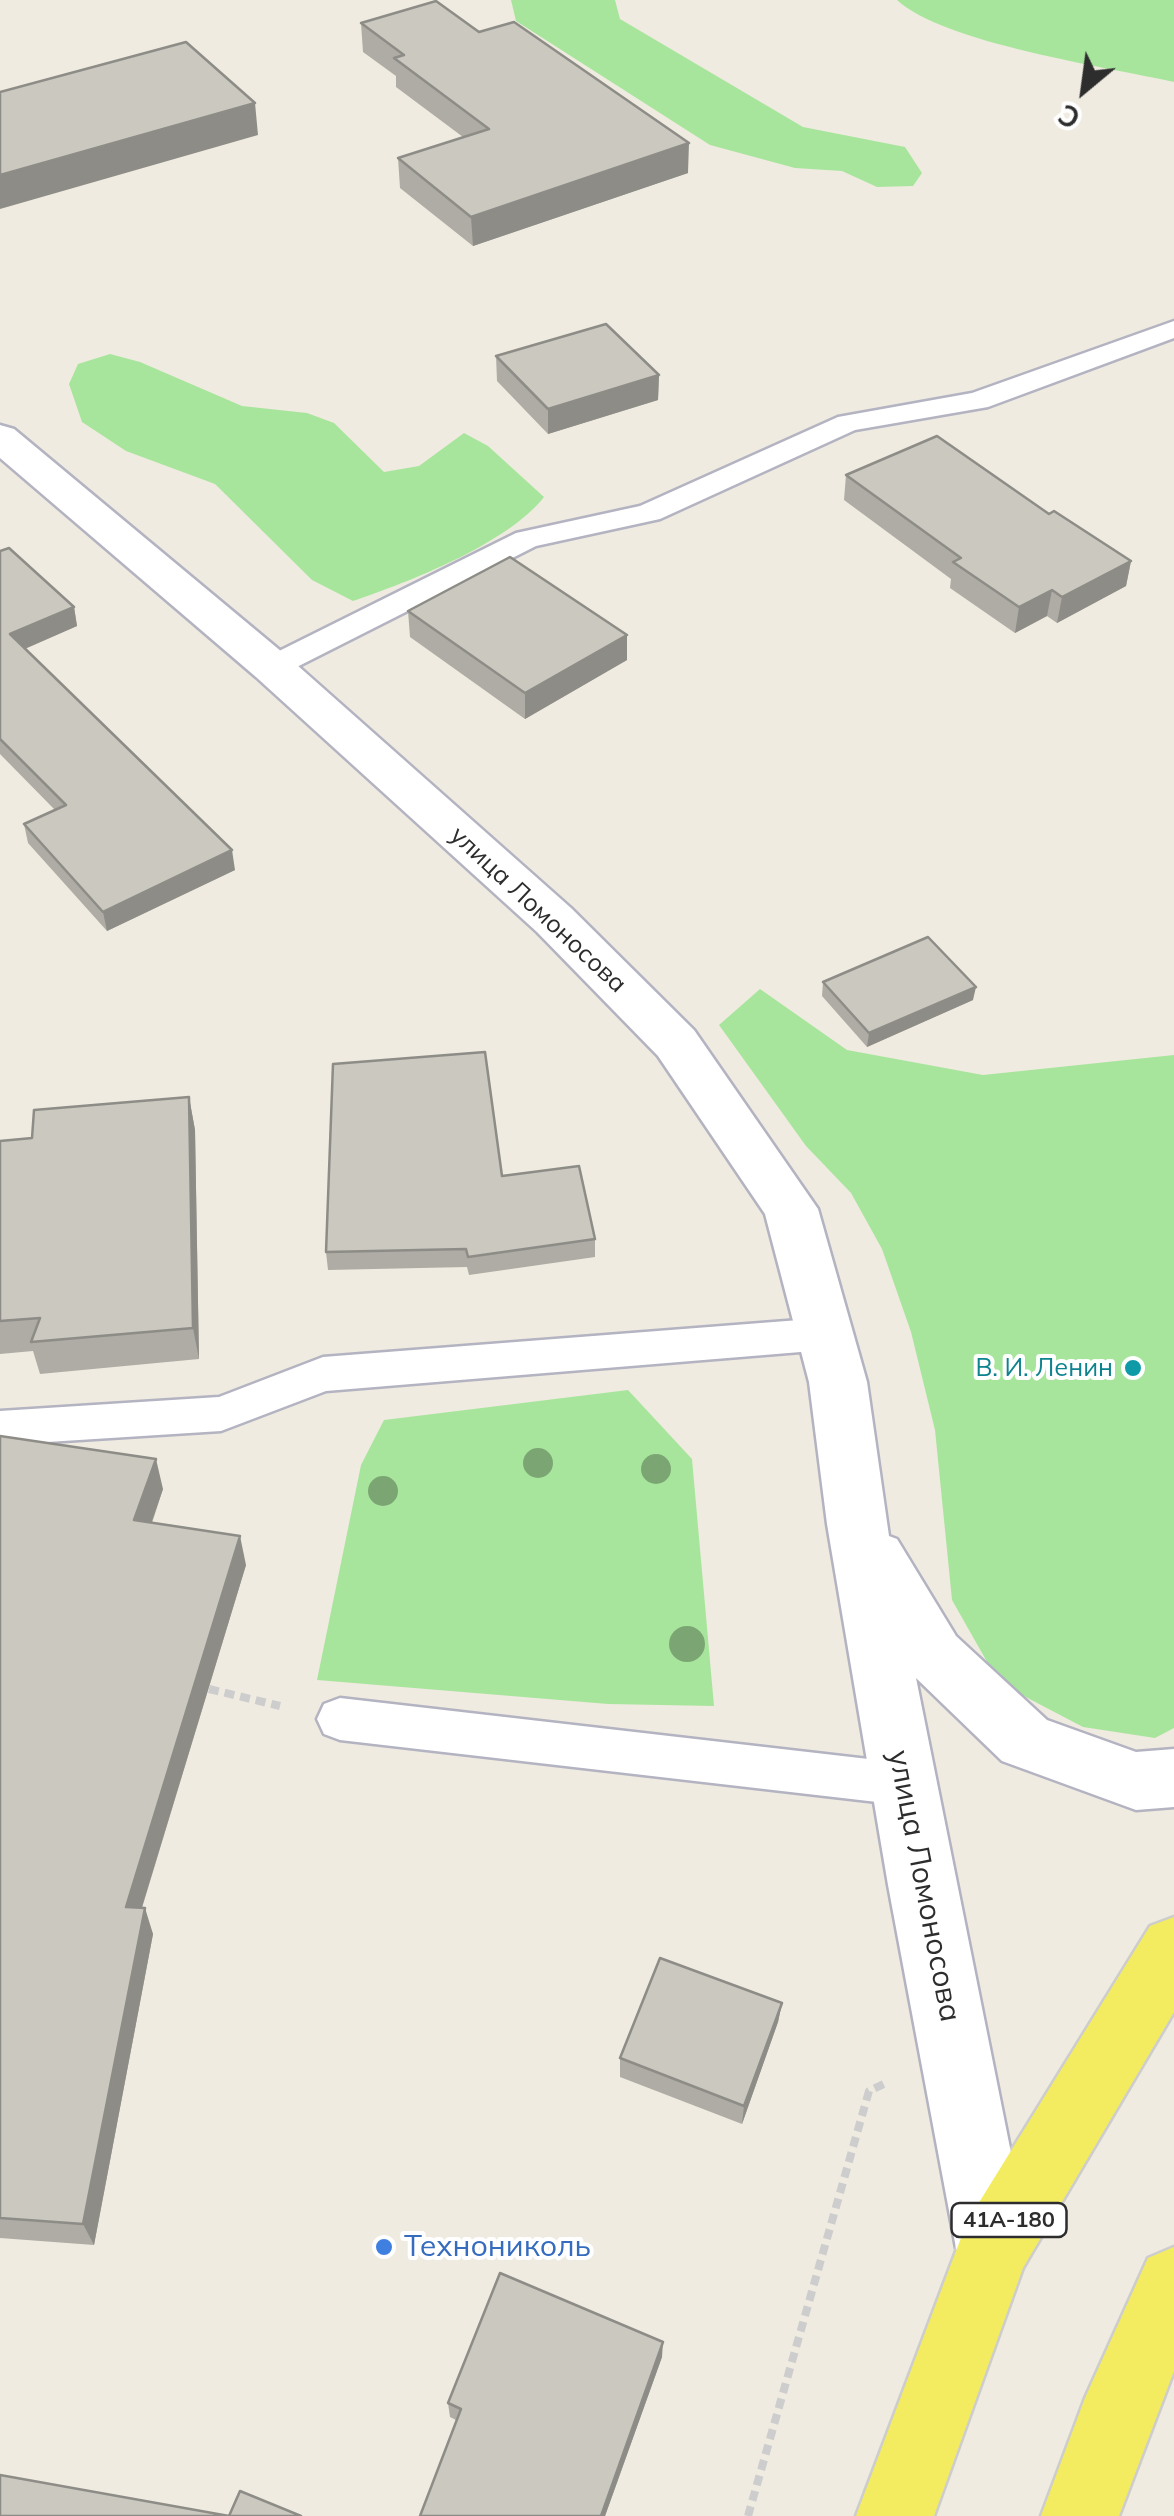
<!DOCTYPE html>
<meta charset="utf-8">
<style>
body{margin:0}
#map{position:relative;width:1174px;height:2516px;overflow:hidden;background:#efebe0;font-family:Mulish,sans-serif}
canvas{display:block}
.north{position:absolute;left:1034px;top:40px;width:100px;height:100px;-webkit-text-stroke:8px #fff;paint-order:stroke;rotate:209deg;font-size:28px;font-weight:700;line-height:40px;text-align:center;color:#2d2d2d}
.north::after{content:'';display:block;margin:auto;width:35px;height:45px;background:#2d2d2d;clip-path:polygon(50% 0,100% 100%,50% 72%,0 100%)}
</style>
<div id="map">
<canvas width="1174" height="2516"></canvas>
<div class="north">С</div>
</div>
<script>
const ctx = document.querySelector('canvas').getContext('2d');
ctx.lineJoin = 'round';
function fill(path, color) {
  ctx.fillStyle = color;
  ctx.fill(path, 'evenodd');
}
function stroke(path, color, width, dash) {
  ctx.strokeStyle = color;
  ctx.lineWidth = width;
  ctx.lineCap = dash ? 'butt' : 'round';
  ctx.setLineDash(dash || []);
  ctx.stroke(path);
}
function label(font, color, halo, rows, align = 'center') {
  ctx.font = font + ' Mulish,sans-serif';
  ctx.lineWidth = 8;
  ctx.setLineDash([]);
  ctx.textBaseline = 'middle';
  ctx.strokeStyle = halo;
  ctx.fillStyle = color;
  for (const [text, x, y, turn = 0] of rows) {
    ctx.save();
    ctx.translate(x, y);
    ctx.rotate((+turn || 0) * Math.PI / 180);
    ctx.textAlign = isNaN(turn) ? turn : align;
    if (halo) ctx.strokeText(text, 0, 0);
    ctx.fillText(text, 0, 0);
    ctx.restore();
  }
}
const green = new Path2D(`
 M 511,0 L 615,0 L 620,19 L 803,127 L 905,147 L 922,173 L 913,186 L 877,187 L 842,171 L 795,168 L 710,145 L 516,21 Z
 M 897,0 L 1174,0 L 1174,82 C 1107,67 943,43 897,0 Z
 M 110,354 L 140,362 L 242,406 L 307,413 L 334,423 L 384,472 L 419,466 L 464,433 L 488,446 L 544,497 C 507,544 409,582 353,601 L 312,580 L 215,484 L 126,451 L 82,422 L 69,384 L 78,364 Z
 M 760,989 L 847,1050 L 983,1075 L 1174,1055 L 1174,1728 L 1155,1738 L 1083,1727 L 999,1683 L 952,1600 L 935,1430 L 911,1332 L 882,1249 L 851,1193 L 806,1146 L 719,1025 Z
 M 628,1390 L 692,1459 L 714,1706 L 608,1704 L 317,1680 L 361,1465 L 384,1420 Z`);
const path = new Path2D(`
 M 209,1689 L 280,1706
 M 748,2516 L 869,2091 L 884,2084`);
const lane = new Path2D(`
 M 1174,321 L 1174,338 L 988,407 L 855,430 L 660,519 L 536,546 L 283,674 L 261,674 L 256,667 L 261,660 L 516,533 L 640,506 L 838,417 L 972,393 Z
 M 825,1318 L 839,1322 L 846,1334 L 839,1346 L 825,1350 L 326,1391 L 221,1431 L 0,1445 L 0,1411 L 219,1397 L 323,1357 Z
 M 340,1698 L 903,1763 L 920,1769 L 926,1784 L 920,1799 L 903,1805 L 340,1740 L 324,1734 L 317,1719 L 324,1704 Z`);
const secondary = new Path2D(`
 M 0,425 L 14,429 L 288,657 L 571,908 L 694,1030 L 818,1209 L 867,1382 L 889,1536 L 897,1539 L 956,1636 L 1047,1720 L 1136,1752 L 1174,1749 L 1174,1807 L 1136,1810 L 1002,1761 L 916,1678 L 1030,2248 L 1019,2274 L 993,2285 L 967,2274 L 956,2248 L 888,1885 L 827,1524 L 809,1382 L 765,1214 L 658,1056 L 537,932 L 256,677 L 0,458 Z`);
const primary = new Path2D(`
 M 1174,1917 L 1174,2012 L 1023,2268 L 934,2516 L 856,2516 L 967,2222 L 1150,1926 Z
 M 1174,2247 L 1174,2371 L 1119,2516 L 1041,2516 L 1085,2398 L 1148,2258 Z`);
const trees = [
 [538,1463,15],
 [656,1469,15],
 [383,1491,15],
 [687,1644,18]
];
const wall = new Path2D(`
 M 361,23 L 479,32 L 688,173 L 473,246 L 400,188 L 398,158 L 463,137 L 396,87 L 396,76 L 363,52 Z
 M 496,356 L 659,375 L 658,400 L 548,434 L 497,381 Z
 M 846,475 L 1049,514 L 1131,561 L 1126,586 L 1057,623 L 1047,616 L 1015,633 L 950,588 L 951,579 L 844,500 Z
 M 0,551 L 74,607 L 77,626 L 25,649 L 235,870 L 107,931 L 28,843 L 24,824 L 55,810 L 0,754 Z
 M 408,611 L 627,660 L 525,719 L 410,637 Z
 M 823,982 L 973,1000 L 867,1047 L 822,996 Z
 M 189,1097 L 195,1130 L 199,1359 L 40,1374 L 33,1351 L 0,1354 L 0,1141 L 32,1138 Z
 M 502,1176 L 595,1239 L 595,1257 L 469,1275 L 467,1267 L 328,1270 L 326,1252 Z
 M 0,1436 L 163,1489 L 152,1523 L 246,1565 L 142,1908 L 153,1934 L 94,2245 L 0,2238 Z
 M 782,2003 L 778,2022 L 742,2124 L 620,2077 L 620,2058 Z
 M 662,2357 L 605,2516 L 420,2516 L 456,2420 L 450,2417 L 448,2403 Z`);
const shadedWall = new Path2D(`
 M 255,103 L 258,135 L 0,209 L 0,175 Z
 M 689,143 L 688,173 L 473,246 L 471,217 Z
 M 659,375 L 658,400 L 548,434 L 548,409 Z
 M 1131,561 L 1126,586 L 1057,623 L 1062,597 Z
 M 1052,590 L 1047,616 L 1015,633 L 1019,607 Z
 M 74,607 L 77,626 L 15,653 L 10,634 Z
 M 627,635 L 627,660 L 525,719 L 525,693 Z
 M 232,850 L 235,870 L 107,931 L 103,912 Z
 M 976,987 L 973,1000 L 867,1047 L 869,1033 Z
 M 189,1097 L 195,1130 L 199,1359 L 193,1328 Z
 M 156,1459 L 163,1489 L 142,1550 L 134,1520 Z
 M 240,1536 L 246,1565 L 134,1933 L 126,1907 Z
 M 145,1908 L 153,1934 L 94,2245 L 83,2224 Z
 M 782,2003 L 778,2022 L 742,2124 L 744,2106 Z
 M 663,2342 L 662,2357 L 605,2516 L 601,2516 Z`);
const building = new Path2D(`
 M 436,1 L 479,32 L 514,22 L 689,143 L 471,217 L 398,158 L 489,129 L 394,58 L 404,55 L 361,23 Z
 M 186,42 L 255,103 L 0,175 L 0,92 Z
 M 606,324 L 659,375 L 548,409 L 496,356 Z
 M 937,436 L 1049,514 L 1054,511 L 1131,561 L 1062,597 L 1052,590 L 1019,607 L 953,562 L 961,558 L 846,475 Z
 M 9,548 L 74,607 L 10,634 L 232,850 L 103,912 L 24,824 L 66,805 L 0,739 L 0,551 Z
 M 510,557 L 627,635 L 525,693 L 408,611 Z
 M 928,937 L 976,987 L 869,1033 L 823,982 Z
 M 485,1052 L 502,1176 L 579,1166 L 595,1239 L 468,1257 L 466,1249 L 326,1252 L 333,1064 Z
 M 189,1097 L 193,1328 L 31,1342 L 40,1318 L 0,1321 L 0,1141 L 32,1138 L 34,1110 Z
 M 0,1436 L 156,1459 L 134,1520 L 240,1536 L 126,1907 L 145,1908 L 83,2224 L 0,2218 Z
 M 660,1958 L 782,2003 L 744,2106 L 620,2058 Z
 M 500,2273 L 663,2342 L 601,2516 L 420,2516 L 461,2409 L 448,2403 Z
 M 0,2475 L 229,2516 L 240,2491 L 301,2516 L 0,2516 Z`);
const markers = [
 [1133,1368,10,"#0f9aa8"],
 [384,2247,10,"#3f7fe0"]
];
const shields = [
 [1009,2220,115]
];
const shieldNames = [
 ["41А-180",1009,2220]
];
const streetNames = [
 ["улица Ломоносова",538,910,43]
];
const cultureNames = [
 ["В. И. Ленин",1113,1368]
];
const nearStreetnames = [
 ["улица Ломоносова",924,1886,79]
];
const nearShopnames = [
 ["Технониколь",404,2247]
];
fill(green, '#a8e59c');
stroke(lane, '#b3b3c1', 5);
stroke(secondary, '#b3b3c1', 5);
stroke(primary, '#cdcdcd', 5);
stroke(path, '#cdcdcd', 8, [10, 6]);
fill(lane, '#fff');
fill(secondary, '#fff');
fill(primary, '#f3ec60');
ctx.fillStyle = '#7ba673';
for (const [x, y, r] of trees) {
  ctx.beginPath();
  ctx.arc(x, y, r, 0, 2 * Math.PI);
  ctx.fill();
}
fill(wall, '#aeaca4');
fill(shadedWall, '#8d8c86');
fill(building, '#cac8bf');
stroke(building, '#8d8c86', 2.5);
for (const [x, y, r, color] of markers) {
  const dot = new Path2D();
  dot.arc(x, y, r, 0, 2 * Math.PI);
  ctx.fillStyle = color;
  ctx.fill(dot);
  stroke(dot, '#fff', 4);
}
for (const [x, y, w] of shields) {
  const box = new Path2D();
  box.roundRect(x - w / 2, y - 17, w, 34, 8);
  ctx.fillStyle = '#fff';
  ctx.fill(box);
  stroke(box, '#2d2d2d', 2.5);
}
label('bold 22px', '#2d2d2d', null, shieldNames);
label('25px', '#2d2d2d', '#fff', streetNames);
label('25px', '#0d838f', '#fff', cultureNames, 'right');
label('30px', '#2d2d2d', '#fff', nearStreetnames);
label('30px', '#366cbe', '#fff', nearShopnames, 'left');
</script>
